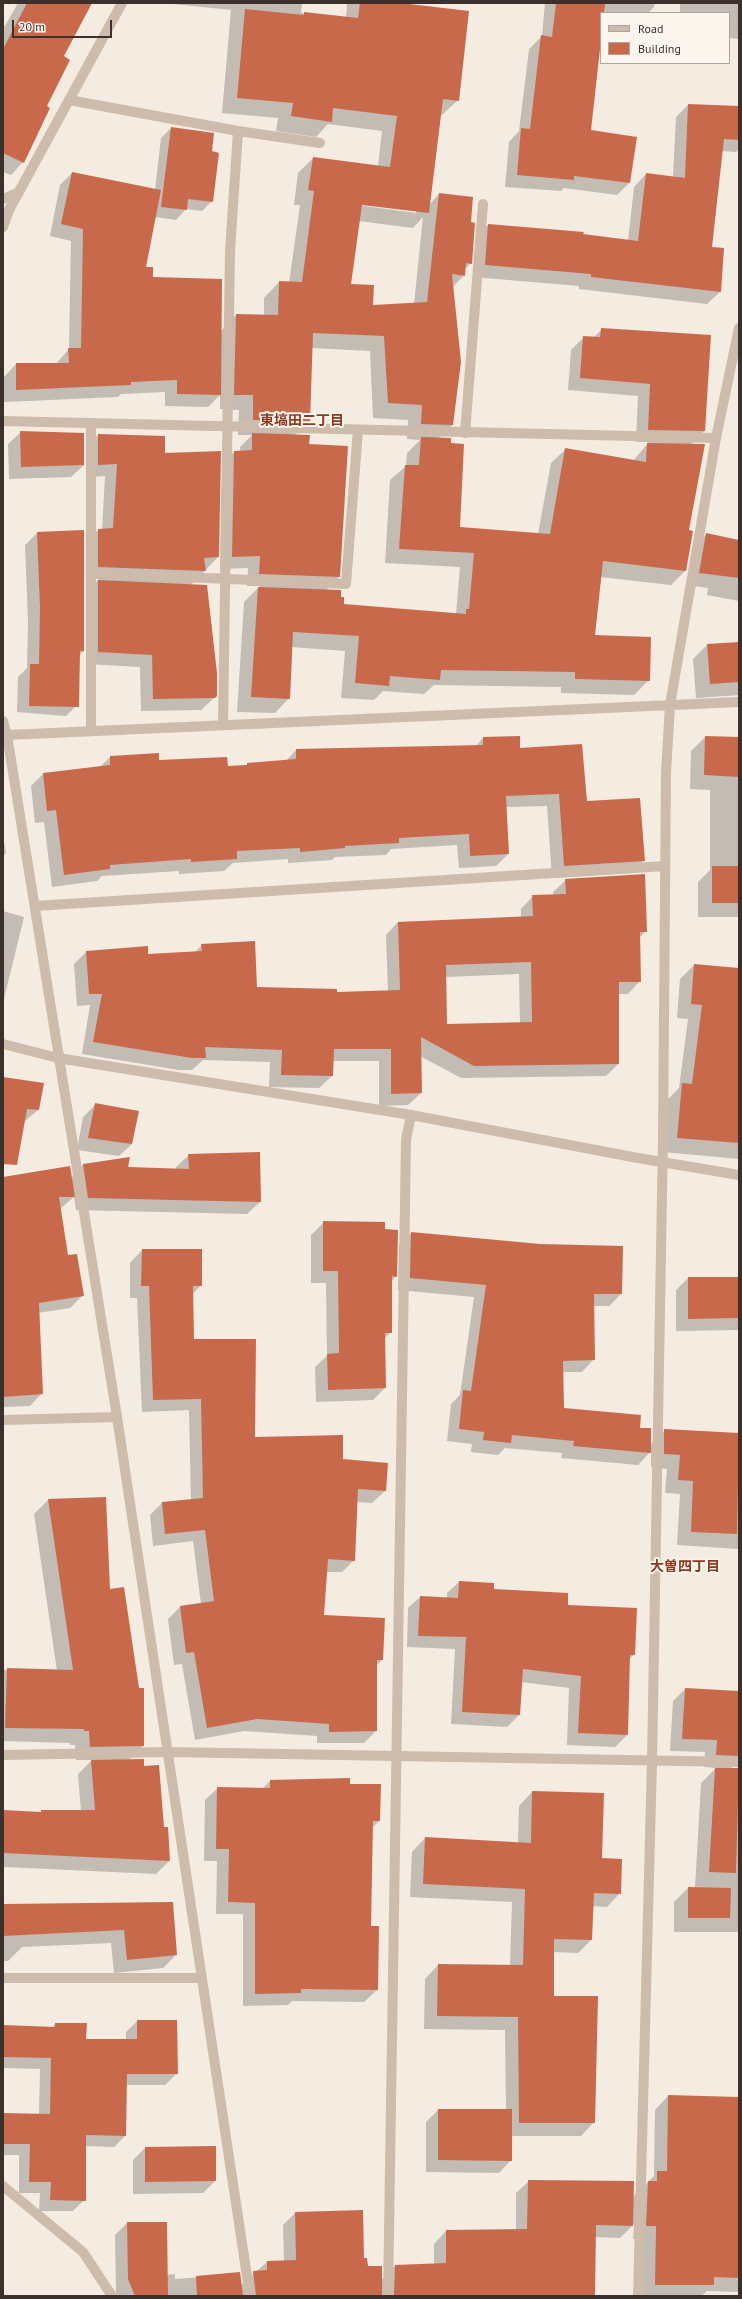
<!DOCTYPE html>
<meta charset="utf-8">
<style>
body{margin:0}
#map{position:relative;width:742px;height:2299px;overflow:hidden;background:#f4ebe1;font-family:"PT Sans",sans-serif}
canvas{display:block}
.frame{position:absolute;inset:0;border:4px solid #3b302b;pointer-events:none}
.legend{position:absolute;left:600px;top:12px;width:130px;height:52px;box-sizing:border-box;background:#fbf5ee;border:1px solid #aea6a0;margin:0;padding:5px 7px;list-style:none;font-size:12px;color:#3b302b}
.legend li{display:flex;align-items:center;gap:8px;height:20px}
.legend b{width:20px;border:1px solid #aea6a0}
.scale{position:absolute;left:12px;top:20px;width:100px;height:18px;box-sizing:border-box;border:2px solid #3b302b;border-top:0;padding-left:5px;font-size:12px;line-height:14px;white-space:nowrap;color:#3b302b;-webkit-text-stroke:3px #fbf5ee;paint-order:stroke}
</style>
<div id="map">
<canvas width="742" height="2299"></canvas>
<div class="frame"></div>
<ul class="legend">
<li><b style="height:5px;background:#cdbbac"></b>Road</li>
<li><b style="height:11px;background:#c8694b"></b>Building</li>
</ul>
<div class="scale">20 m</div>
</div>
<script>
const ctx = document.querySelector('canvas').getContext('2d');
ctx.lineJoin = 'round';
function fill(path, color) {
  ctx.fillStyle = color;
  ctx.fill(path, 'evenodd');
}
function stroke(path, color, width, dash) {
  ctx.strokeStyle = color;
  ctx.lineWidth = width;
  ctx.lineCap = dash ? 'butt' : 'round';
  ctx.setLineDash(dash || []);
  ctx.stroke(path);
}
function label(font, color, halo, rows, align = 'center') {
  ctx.font = font + ' "PT Sans","Noto Sans JP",sans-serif';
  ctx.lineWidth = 4;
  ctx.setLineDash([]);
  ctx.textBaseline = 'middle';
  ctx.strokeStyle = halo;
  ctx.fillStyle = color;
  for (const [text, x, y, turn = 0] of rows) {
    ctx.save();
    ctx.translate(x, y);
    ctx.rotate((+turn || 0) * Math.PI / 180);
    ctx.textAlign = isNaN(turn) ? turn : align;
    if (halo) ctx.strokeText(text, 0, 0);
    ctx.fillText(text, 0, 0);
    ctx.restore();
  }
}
const shadow = new Path2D(`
 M 18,3 L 91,3 L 62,57 L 23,162 L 11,175 L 3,172 L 3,26 L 5,26 Z
 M 164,3 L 302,3 L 301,13 L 346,18 L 347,3 L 402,3 L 458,100 L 442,115 L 440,115 L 429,205 L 439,194 L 469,223 L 471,263 L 465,269 L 464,275 L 453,287 L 452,425 L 438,439 L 459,528 L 538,534 L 551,463 L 566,449 L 633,461 L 649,442 L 636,442 L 638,396 L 568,390 L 571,350 L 584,337 L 593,338 L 602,329 L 704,431 L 690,445 L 685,571 L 671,585 L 600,577 L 594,636 L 649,680 L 634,695 L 561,693 L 561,687 L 434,685 L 424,694 L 383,691 L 374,700 L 341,698 L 345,651 L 291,647 L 289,698 L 275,713 L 237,712 L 244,602 L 260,586 L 247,586 L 248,568 L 220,569 L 222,464 L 234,452 L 240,451 L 240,447 L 252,435 L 238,435 L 239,410 L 220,409 L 220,395 L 208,407 L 165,406 L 165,392 L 121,394 L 118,397 L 4,402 L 4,377 L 16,364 L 56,364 L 69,349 L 71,241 L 50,236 L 60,185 L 72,173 L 155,190 L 161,138 L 171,128 L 210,152 L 212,201 L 202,211 L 186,209 L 176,220 L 155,217 L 144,268 L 152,278 L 221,331 L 236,315 L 264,316 L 264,298 L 279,282 L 289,283 L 300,205 L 294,205 L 298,173 L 313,158 L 378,166 L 382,131 L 328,124 L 316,137 L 276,131 L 278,118 L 222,113 L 231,10 ZM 358,203 L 416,211 L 416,213 L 357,205 ZM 423,217 L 414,304 L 372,306 L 350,285 L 359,221 L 413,228 ZM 312,348 L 370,351 L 373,418 L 408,420 L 407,439 L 420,440 L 407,453 L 406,466 L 390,480 L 385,563 L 460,567 L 456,614 L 343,605 L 340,598 L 325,591 L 339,577 L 308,445 L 295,435 L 309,421 Z
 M 545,3 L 655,3 L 654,7 L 648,13 L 601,13 L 601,31 L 590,131 L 635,138 L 629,183 L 617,195 L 564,188 L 561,191 L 505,187 L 509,142 L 519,131 L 529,49 L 542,36 Z
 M 680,3 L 739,3 L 739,39 L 730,38 L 729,42 L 729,13 L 680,13 Z
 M 688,105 L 739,107 L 739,149 L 736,152 L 722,151 L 711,248 L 720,292 L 707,304 L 579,289 L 579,286 L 473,277 L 476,237 L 488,225 L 628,241 L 634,187 L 646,174 L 673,177 L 676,117 Z
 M 21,432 L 84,465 L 71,477 L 9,479 L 8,444 Z
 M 98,435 L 164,437 L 164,454 L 218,557 L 191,585 L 216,696 L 201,710 L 141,711 L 140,667 L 86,664 L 86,593 L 99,579 L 86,579 L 86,542 L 98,530 L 102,530 L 105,476 L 86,477 L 86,447 Z
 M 37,533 L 84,651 L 79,655 L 78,704 L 66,716 L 17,712 L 18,677 L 27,668 L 28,621 L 25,545 Z
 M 706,535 L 739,541 L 739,601 L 707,595 L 708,588 L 688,585 L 694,547 Z
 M 739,643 L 739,695 L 696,698 L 693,659 L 707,645 Z
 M 705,737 L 739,738 L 739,917 L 698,917 L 698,882 L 710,870 L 710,790 L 690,789 L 691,751 Z
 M 483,738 L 519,749 L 586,802 L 644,860 L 631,873 L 552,878 L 547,806 L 506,807 L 508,854 L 496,866 L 459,868 L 457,845 L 391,849 L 386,855 L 335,857 L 332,860 L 288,863 L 288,859 L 233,863 L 224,871 L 179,874 L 179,871 L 102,876 L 97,881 L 52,887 L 44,822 L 35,823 L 31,786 L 43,774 L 100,767 L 110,757 L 227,767 L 286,761 L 296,750 L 475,747 Z
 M 3,836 L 6,853 L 3,856 Z
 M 566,880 L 646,931 L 639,938 L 640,981 L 628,994 L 618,994 L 618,1064 L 606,1076 L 461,1078 L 420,1056 L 421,1093 L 408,1105 L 379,1106 L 379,1061 L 332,1061 L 332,1076 L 319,1088 L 269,1087 L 270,1062 L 203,1060 L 192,1070 L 179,1070 L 82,1054 L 90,1005 L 77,1006 L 74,964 L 87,951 L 147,955 L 194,953 L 202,945 L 256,988 L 336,993 L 388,991 L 386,935 L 398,922 L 521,918 L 521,909 L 533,896 L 554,896 L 553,892 ZM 519,974 L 520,1023 L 446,1025 L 446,977 Z
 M 3,911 L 24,917 L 3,1003 Z
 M 694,965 L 739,969 L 739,1159 L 663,1152 L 668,1099 L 679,1088 L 688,1019 L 677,1018 L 680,979 Z
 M 3,1080 L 38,1110 L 3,1140 Z
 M 95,1105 L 137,1112 L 132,1144 L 119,1156 L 77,1150 L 83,1117 Z
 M 259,1153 L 260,1202 L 247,1214 L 76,1210 L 74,1197 L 60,1209 L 67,1256 L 83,1295 L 70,1308 L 38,1313 L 42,1393 L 30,1406 L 3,1407 L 3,1178 L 71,1178 L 83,1165 L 176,1170 L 176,1167 L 189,1155 Z
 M 324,1222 L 384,1230 L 396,1276 L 391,1282 L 391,1332 L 384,1339 L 385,1388 L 373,1400 L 316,1402 L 315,1367 L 327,1356 L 326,1283 L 311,1283 L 311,1235 Z
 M 411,1233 L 621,1294 L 609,1306 L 593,1306 L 594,1359 L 582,1372 L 562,1372 L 563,1409 L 639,1429 L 650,1445 L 665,1430 L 739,1434 L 739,1549 L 677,1545 L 680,1494 L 665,1493 L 667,1469 L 651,1467 L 651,1451 L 638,1465 L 561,1458 L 562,1453 L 505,1448 L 498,1455 L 471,1452 L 472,1444 L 447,1441 L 451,1404 L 460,1395 L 474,1297 L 398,1290 L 399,1245 Z
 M 142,1250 L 201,1250 L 201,1285 L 192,1295 L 193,1340 L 254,1438 L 342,1460 L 385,1491 L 372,1503 L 357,1502 L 354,1560 L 342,1572 L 326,1572 L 323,1616 L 384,1619 L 382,1660 L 376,1666 L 376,1731 L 364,1743 L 317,1743 L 317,1736 L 244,1731 L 195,1740 L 182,1664 L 174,1665 L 168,1619 L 180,1607 L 201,1604 L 193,1541 L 153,1546 L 150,1515 L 162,1503 L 191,1501 L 189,1410 L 142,1412 L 137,1298 L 130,1298 L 130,1263 Z
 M 688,1278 L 739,1278 L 739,1330 L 676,1331 L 676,1290 Z
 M 48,1500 L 109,1591 L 143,1746 L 129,1760 L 143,1767 L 163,1828 L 169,1861 L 156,1874 L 3,1867 L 3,1811 L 39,1813 L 42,1811 L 81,1811 L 78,1774 L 92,1760 L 76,1760 L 75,1745 L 70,1745 L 70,1743 L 3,1741 L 3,1670 L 57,1671 L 34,1514 Z
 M 459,1582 L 566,1606 L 634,1655 L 629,1659 L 627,1735 L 615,1747 L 567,1745 L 569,1688 L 521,1682 L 519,1715 L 507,1727 L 451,1724 L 455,1649 L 407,1647 L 408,1608 L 420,1597 L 447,1598 L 447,1593 Z
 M 685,1689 L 739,1692 L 739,1760 L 730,1769 L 739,1768 L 739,1932 L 674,1932 L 674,1902 L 688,1888 L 695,1888 L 701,1783 L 716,1768 L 704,1767 L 705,1752 L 670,1751 L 673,1701 Z
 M 270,1781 L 379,1821 L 372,1828 L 370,1927 L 377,1990 L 364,2002 L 292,2001 L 288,2005 L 243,2006 L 243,1914 L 216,1914 L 217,1861 L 204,1861 L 205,1800 L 218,1788 L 262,1789 Z
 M 532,1792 L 601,1859 L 620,1893 L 607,1907 L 592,1906 L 591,1940 L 578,1953 L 553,1952 L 553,1997 L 594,2122 L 581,2136 L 511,2136 L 511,2160 L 499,2173 L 426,2172 L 426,2122 L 438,2110 L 506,2110 L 505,2030 L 424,2029 L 425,1979 L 438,1965 L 510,1966 L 512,1902 L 410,1897 L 412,1852 L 425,1838 L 518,1843 L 519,1806 Z
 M 172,1903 L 176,1955 L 163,1968 L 114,1973 L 111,1943 L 22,1947 L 8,1961 L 3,1961 L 3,1905 Z
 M 137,2021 L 177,2073 L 165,2085 L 126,2085 L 125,2136 L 114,2147 L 85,2146 L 84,2200 L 73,2211 L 39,2211 L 40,2193 L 19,2193 L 19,2155 L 3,2155 L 3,2114 L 39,2115 L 40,2069 L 3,2068 L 3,2026 L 52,2028 L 55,2024 L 85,2040 L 126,2040 L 126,2032 Z
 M 668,2096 L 739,2098 L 739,2292 L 707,2291 L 701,2296 L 642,2296 L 643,2239 L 633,2239 L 634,2224 L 620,2238 L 595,2237 L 594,2296 L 117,2296 L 116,2292 L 115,2235 L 127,2223 L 166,2275 L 175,2274 L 175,2279 L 239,2274 L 241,2285 L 267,2262 L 284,2262 L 283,2225 L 295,2213 L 363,2259 L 367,2267 L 381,2280 L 395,2266 L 434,2264 L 434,2244 L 446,2231 L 516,2230 L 516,2193 L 529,2181 L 633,2197 L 654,2176 L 655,2110 Z
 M 145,2148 L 215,2181 L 203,2193 L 133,2194 L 133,2160 Z`);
const building = new Path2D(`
 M 27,3 L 92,3 L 64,56 L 70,60 L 47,106 L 50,108 L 24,163 L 3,153 L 3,49 Z
 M 360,3 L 401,3 L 469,11 L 459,101 L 443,99 L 429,213 L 362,205 L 351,284 L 374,285 L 373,305 L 427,302 L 439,193 L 473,197 L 471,222 L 475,223 L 472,264 L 466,263 L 465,276 L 452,274 L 461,362 L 453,425 L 421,424 L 422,405 L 388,403 L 384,336 L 313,333 L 310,422 L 253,420 L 253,395 L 234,395 L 236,314 L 278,315 L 279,281 L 302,282 L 314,191 L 308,190 L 313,157 L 390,167 L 397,116 L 333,108 L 332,122 L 291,116 L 293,103 L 237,98 L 245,9 L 304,15 L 304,12 L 358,18 Z
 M 556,3 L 605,3 L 604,13 L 601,13 L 601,40 L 591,130 L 637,137 L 630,183 L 574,176 L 574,180 L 517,175 L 521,128 L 530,129 L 541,35 L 552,37 Z
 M 688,104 L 739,106 L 739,140 L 724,139 L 712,247 L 724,248 L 721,292 L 591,277 L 591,274 L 485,265 L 488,224 L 584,232 L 583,234 L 638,241 L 646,173 L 685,178 Z
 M 171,127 L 214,133 L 212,151 L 219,153 L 213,202 L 188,199 L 187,210 L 161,207 Z
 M 72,172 L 161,190 L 146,267 L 153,267 L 153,277 L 222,279 L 221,395 L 177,394 L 177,380 L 131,382 L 131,385 L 16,390 L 16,363 L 69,363 L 68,348 L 81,348 L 83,229 L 61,224 Z
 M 601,328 L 711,335 L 705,431 L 648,430 L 650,384 L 580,378 L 583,336 L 600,337 Z
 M 20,431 L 84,433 L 84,465 L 21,467 Z
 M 252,433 L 310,435 L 309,444 L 348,446 L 340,577 L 259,574 L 260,556 L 232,557 L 234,451 L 252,450 Z
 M 98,434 L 165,436 L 165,453 L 221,451 L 219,557 L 204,558 L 206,571 L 98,567 L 98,529 L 113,528 L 117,464 L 98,465 Z
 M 421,437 L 451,438 L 451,443 L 464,444 L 460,527 L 550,534 L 565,448 L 646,462 L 647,443 L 705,444 L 689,530 L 693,531 L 686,571 L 603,561 L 595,635 L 651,637 L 650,681 L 575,679 L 575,672 L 441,670 L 440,680 L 390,676 L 389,686 L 355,683 L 359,636 L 293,632 L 290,699 L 251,697 L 258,587 L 341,590 L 341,597 L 344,597 L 344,604 L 466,614 L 466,609 L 469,609 L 474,553 L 399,549 L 405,465 L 419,465 Z
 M 84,530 L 84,651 L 80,651 L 79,707 L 29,706 L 30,664 L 39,664 L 40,608 L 37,532 Z
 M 706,533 L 739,540 L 739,578 L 699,573 Z
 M 98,580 L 207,585 L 217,673 L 217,696 L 215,698 L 153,699 L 152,655 L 98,652 Z
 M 739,642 L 739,682 L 710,684 L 707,644 Z
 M 520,736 L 520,748 L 582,744 L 587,801 L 640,798 L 645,861 L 564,866 L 559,794 L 506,796 L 509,854 L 470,856 L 469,834 L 399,838 L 399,843 L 345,846 L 345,848 L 300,852 L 300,848 L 237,851 L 237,859 L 191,862 L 191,859 L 110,865 L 110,869 L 64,875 L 56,810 L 47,811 L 43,773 L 110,765 L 110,756 L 159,753 L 159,760 L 227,757 L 228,766 L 247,765 L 247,763 L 296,759 L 296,749 L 483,745 L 483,737 Z
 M 705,736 L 739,737 L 739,777 L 704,775 Z
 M 712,866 L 739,866 L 739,903 L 712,903 Z
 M 645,874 L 647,932 L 640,932 L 641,982 L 619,982 L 619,1064 L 474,1066 L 421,1037 L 422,1093 L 391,1094 L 391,1049 L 334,1049 L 333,1076 L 281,1075 L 282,1050 L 205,1047 L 206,1058 L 192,1058 L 93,1042 L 102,994 L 89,994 L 86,951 L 148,946 L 148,954 L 202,951 L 201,944 L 255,941 L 257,987 L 337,989 L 337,992 L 400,990 L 398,922 L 533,916 L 532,895 L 566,894 L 565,879 ZM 531,962 L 532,1022 L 447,1024 L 446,965 Z
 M 694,964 L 739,968 L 739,1143 L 677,1138 L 682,1083 L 692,1084 L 702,1005 L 691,1004 Z
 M 3,1077 L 44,1083 L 39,1110 L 27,1109 L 17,1165 L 3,1164 Z
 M 95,1103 L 139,1111 L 132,1144 L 88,1138 Z
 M 260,1152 L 261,1202 L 88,1198 L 83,1164 L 130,1157 L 128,1167 L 189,1169 L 188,1154 Z
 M 70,1166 L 75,1197 L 59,1197 L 68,1255 L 77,1254 L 84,1296 L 39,1303 L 43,1394 L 3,1397 L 3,1177 Z
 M 323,1221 L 385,1222 L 385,1229 L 398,1230 L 397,1277 L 392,1276 L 392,1333 L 385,1333 L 386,1388 L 328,1390 L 327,1354 L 339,1353 L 338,1271 L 323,1271 Z
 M 411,1232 L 540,1244 L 623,1246 L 622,1294 L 594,1294 L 595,1360 L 563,1361 L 564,1408 L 641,1415 L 640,1428 L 651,1428 L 651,1453 L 573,1446 L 574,1441 L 512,1435 L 511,1443 L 483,1440 L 484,1432 L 459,1429 L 463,1390 L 471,1391 L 486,1285 L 410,1278 Z
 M 142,1249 L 202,1249 L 202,1286 L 193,1286 L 194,1339 L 256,1339 L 255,1437 L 343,1435 L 343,1459 L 388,1463 L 386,1491 L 358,1489 L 355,1561 L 328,1559 L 324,1615 L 385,1618 L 383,1660 L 377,1660 L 377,1731 L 329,1732 L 329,1724 L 257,1719 L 207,1728 L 194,1652 L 186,1653 L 180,1606 L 214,1601 L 205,1530 L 165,1534 L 162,1502 L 203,1498 L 201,1399 L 153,1400 L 149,1286 L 141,1286 Z
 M 688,1277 L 739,1277 L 739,1318 L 688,1319 Z
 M 664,1429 L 739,1433 L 737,1534 L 691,1532 L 693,1481 L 678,1480 L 680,1455 L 664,1454 Z
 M 106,1497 L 110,1589 L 124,1587 L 139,1688 L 144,1688 L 144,1746 L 90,1747 L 89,1731 L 84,1731 L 84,1729 L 5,1728 L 7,1668 L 73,1670 L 48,1499 Z
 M 459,1581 L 494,1583 L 494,1589 L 568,1593 L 568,1605 L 637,1608 L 635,1655 L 630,1655 L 628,1735 L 578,1733 L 581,1676 L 523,1669 L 520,1715 L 462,1712 L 466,1637 L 418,1636 L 420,1596 L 458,1598 Z
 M 685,1688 L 739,1691 L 739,1756 L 716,1755 L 717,1740 L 682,1739 Z
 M 144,1759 L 144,1766 L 159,1765 L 164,1827 L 168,1827 L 170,1861 L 3,1853 L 3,1810 L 41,1812 L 41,1810 L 95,1810 L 91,1760 Z
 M 715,1768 L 739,1768 L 736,1873 L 709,1872 Z
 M 350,1778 L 350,1784 L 381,1784 L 380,1821 L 373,1821 L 371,1926 L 379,1926 L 378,1990 L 301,1989 L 301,1993 L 255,1994 L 255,1903 L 228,1902 L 229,1849 L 216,1849 L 217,1787 L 270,1788 L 270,1780 Z
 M 532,1791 L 604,1793 L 602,1858 L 622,1859 L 621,1894 L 594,1893 L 592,1940 L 554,1939 L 554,1996 L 598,1996 L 595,2123 L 519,2123 L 518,2017 L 437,2016 L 438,1964 L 523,1965 L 525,1889 L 423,1884 L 425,1837 L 531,1843 Z
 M 688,1887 L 731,1888 L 730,1918 L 688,1918 Z
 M 173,1902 L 177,1955 L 127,1960 L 124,1930 L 3,1936 L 3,1904 Z
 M 137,2020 L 177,2020 L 178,2074 L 127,2074 L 126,2136 L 86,2135 L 86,2201 L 50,2200 L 51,2182 L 29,2182 L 30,2144 L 3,2144 L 3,2113 L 50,2114 L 51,2058 L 3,2057 L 3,2025 L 55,2027 L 55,2023 L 87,2023 L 86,2039 L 137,2039 Z
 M 668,2095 L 739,2097 L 739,2278 L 714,2277 L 714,2285 L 655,2285 L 656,2226 L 646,2226 L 648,2181 L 657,2181 L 657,2171 L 667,2171 Z
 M 438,2109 L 512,2109 L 512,2161 L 438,2160 Z
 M 216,2146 L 216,2181 L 145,2182 L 145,2147 Z
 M 528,2180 L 634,2181 L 633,2226 L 596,2225 L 595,2296 L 394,2296 L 395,2265 L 446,2263 L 446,2230 L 527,2229 Z
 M 363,2210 L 364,2258 L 367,2258 L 368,2266 L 382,2266 L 382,2296 L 256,2296 L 253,2271 L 267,2270 L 267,2261 L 296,2260 L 295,2212 Z
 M 127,2222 L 167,2222 L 168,2296 L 135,2296 L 128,2279 Z
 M 240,2272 L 243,2296 L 197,2296 L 196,2276 Z`);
const service = new Path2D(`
 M 69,100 L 238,131 L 320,143
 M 3,199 L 19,192
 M 91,573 L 346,584 L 358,430
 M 223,725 L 230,251 L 238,131
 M 91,731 L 91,424
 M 3,2186 L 83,2252 L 112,2296
 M 388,2296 L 406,1140 L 411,1115`);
const minor = new Path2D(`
 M 3,227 L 9,210 L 122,3
 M 3,421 L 716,438
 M 465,433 L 483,204
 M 3,721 L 7,735 L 117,1417 L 250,2296
 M 7,735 L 739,702
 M 35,906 L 665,866
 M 3,1420 L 117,1417
 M 3,1755 L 168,1752 L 739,1762
 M 3,1978 L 202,1978
 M 638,2296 L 652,1761 L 663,1138 L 666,773 L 670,705 L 716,438 L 739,328`);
const tertiary = new Path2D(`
 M 3,1044 L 58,1058 L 411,1115 L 638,1158 L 739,1175`);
const neighbourhoodNames = [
 ["東塙田二丁目",302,421],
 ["大曽四丁目",685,1567]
];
fill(shadow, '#0003');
fill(building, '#c8694b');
stroke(service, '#cdbbac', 10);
stroke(minor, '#cdbbac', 10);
stroke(tertiary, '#cdbbac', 10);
label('bold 14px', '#8c3b22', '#fbf5ee', neighbourhoodNames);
</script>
